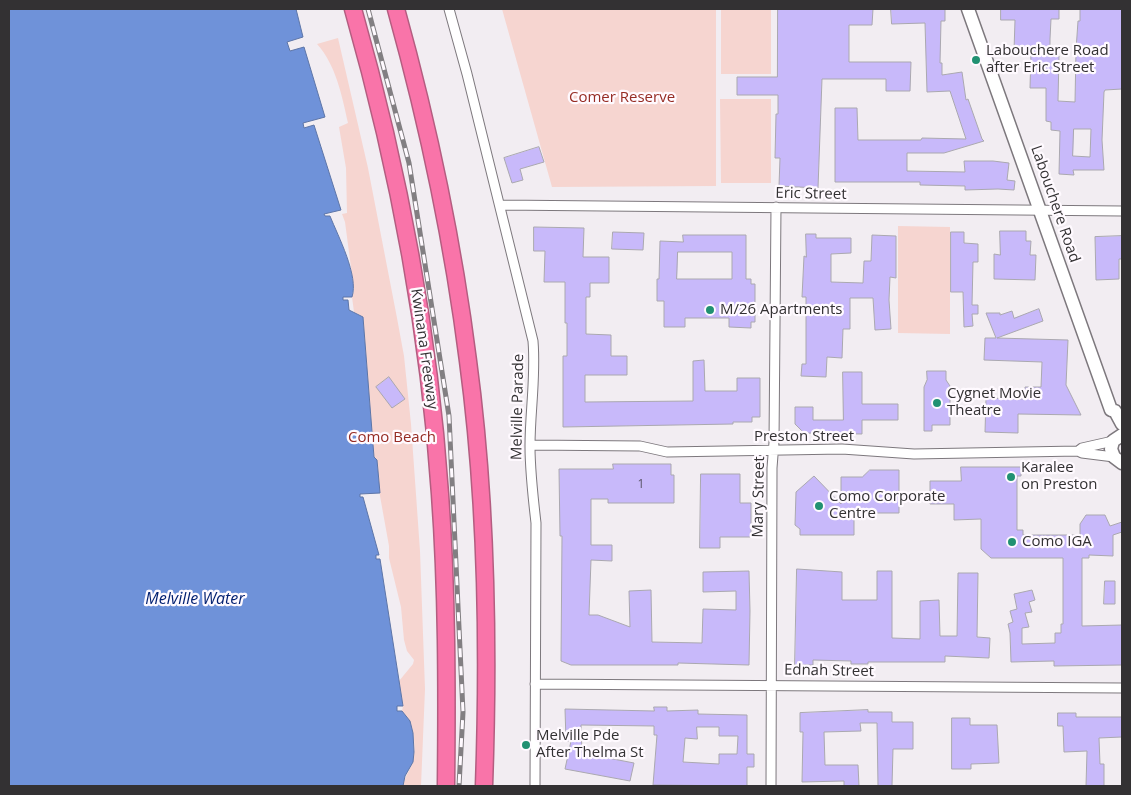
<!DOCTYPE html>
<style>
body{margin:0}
#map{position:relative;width:1131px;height:795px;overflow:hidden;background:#f2edf2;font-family:"Open Sans",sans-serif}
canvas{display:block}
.frame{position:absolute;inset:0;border:10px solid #333133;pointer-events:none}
</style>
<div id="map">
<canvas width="1131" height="795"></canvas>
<div class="frame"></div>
</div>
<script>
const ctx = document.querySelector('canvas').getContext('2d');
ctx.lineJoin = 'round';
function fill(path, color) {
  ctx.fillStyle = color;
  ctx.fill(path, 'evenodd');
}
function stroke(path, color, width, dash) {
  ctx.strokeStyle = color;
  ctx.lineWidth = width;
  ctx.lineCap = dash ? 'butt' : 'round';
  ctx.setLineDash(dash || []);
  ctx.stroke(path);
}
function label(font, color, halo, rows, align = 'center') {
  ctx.font = font + ' "Open Sans",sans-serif';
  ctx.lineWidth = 4.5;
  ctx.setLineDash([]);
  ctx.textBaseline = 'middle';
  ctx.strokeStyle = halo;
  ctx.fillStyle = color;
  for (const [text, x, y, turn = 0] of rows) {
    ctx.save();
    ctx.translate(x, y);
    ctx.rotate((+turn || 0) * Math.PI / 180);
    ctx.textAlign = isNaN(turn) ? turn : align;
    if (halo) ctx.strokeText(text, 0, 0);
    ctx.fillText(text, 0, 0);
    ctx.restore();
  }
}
const green = new Path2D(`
 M 502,9 L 716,9 L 716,186 L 552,187 Z
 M 721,9 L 771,9 L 771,74 L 721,74 Z
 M 338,38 L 368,168 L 397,318 L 404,356 L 411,424 L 420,551 L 425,689 L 421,786 L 403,786 C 404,778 409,772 412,764 C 416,753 415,731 409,721 C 408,717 404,714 402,711 L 403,706 L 399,681 L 413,664 L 414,660 L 407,651 L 404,640 L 401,607 L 389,558 L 389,546 L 380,496 L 377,460 L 374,458 L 363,317 L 354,312 L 352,297 L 354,290 L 345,222 L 342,214 L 347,213 L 346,168 L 339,127 L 348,123 C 342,96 336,65 317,44 Z
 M 720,99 L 771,99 L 771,183 L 721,183 Z
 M 898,226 L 950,227 L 950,334 L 898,333 Z`);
const water = new Path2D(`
 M 9,9 L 296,9 L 303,37 L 287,42 L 290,51 L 304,47 L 325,117 L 303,123 L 304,128 L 314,125 L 341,210 L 324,214 L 325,216 L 330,216 C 338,236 359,276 352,297 L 343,297 L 343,300 L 348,300 L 349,310 L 363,317 L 374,457 L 377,460 L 380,493 L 360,494 L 360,497 L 363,497 L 379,555 L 376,555 L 376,559 L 380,559 L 403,706 L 397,706 L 397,711 L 402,711 L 410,721 L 413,733 L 414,752 L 413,762 L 405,776 L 403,786 L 9,786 Z`);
const building = new Path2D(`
 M 778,9 L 873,9 L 872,25 L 849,25 L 849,62 L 911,62 L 910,91 L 886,91 L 886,79 L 822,79 L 818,188 L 779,186 L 780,158 L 775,158 L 776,114 L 778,114 L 778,95 L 737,95 L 737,77 L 777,77 Z
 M 891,9 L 945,9 L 945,21 L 941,21 L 940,63 L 942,63 L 942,75 L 962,72 L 966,100 L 968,99 L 982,139 L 984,141 L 944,153 L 907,153 L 907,171 L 965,172 L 964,161 L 993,161 L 1009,163 L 1007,180 L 1015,181 L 1014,190 L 998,189 L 965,190 L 965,186 L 920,185 L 920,182 L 835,182 L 835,108 L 857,108 L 858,140 L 921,140 L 922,138 L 966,139 L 950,91 L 927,92 L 925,23 L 892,24 Z
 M 1001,9 L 1059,9 L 1059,19 L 1051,19 L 1050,39 L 1050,55 L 1059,56 L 1058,101 L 1075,102 L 1076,50 L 1078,21 L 1080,21 L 1080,9 L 1122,9 L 1122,89 L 1105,90 L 1104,92 L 1102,140 L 1104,170 L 1073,170 L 1074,175 L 1059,174 L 1060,131 L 1051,130 L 1051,122 L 1046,121 L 1046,88 L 1030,88 L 1031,52 L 1014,51 L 1015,20 L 1001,20 ZM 1074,129 L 1091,129 L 1090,157 L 1073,156 Z
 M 539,147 L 544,162 L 520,169 L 523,180 L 512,183 L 504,158 Z
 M 534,227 L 584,228 L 583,257 L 609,257 L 609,283 L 590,283 L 590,297 L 586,297 L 586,334 L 611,335 L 611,356 L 627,356 L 627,375 L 585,375 L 585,402 L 693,401 L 693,361 L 704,360 L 705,391 L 737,391 L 737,378 L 760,378 L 760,417 L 752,417 L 752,422 L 733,422 L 733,424 L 563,427 L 563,356 L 567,356 L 567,323 L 565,323 L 565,282 L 544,282 L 545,251 L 534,251 Z
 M 1000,231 L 1026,231 L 1026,241 L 1031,241 L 1030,255 L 1036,255 L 1035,280 L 994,279 L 994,254 L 1000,255 Z
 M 613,232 L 644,233 L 643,250 L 612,249 Z
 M 951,232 L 964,232 L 964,243 L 978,244 L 978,262 L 973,262 L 972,305 L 978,305 L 978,314 L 972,314 L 973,326 L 964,327 L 963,292 L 951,292 Z
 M 806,234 L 816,234 L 816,238 L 851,238 L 851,253 L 831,254 L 831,282 L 863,283 L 864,261 L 871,261 L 872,235 L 896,236 L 896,278 L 890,277 L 889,300 L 891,329 L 875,330 L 873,298 L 850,298 L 850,329 L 843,329 L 842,358 L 827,357 L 826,377 L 801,376 L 802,364 L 806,364 L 806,297 L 802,297 L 804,256 L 806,257 Z
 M 683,235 L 746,235 L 746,279 L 751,279 L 751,284 L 755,284 L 755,322 L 751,322 L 751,328 L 729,327 L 729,318 L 685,318 L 685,327 L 664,327 L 664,301 L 657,301 L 657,279 L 659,279 L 660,241 L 683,242 ZM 678,252 L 732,252 L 732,279 L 677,279 Z
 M 1122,236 L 1122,259 L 1119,259 L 1119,279 L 1096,280 L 1095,237 Z
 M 1039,309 L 1043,321 L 997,338 L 1068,340 L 1066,385 L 1081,415 L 1018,414 L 1018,433 L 985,432 L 986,398 L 1025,399 L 1025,387 L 1041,387 L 1042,362 L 984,360 L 985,338 L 996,338 L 986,313 L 1000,313 L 1000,315 L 1012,311 L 1014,318 Z
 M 927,371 L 946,371 L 946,380 L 950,386 L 950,425 L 932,425 L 932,431 L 924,431 L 924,387 L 927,380 Z
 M 843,372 L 862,372 L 862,404 L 898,404 L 898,420 L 862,420 L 862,434 L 804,433 L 795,424 L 795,407 L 813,407 L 813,420 L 843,420 Z
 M 389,377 L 405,399 L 392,408 L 376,387 Z
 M 613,464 L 671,464 L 671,475 L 674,475 L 674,503 L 608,503 L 608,499 L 591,499 L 591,545 L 612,545 L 612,561 L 591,560 L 589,615 L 598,615 L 630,627 L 629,591 L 651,590 L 652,642 L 702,643 L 703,609 L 736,610 L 736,591 L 703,592 L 703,572 L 749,571 L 750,611 L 749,665 L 678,663 L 678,665 L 571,665 L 561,661 L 562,536 L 560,536 L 559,469 L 613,469 Z
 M 961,467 L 1021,467 L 1021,476 L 1017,476 L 1017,530 L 1023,530 L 1023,535 L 1080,535 L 1080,524 L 1086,515 L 1105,515 L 1110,526 L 1122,522 L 1122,532 L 1113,535 L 1113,556 L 1089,555 L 1089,558 L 1082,558 L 1082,626 L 1122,625 L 1122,665 L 1054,666 L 1054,661 L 1011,662 L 1010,633 L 1008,624 L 1013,622 L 1010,611 L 1017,609 L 1014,594 L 1032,590 L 1035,600 L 1029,602 L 1032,612 L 1025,613 L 1029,627 L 1022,628 L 1022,644 L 1055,643 L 1055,633 L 1061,633 L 1061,624 L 1063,624 L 1063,558 L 991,558 L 981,549 L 981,519 L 954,520 L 954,504 L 930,504 L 930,481 L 961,481 Z
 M 870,470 L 899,470 L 899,513 L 854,513 L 854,535 L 800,535 L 800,529 L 795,525 L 796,492 L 814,476 L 841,504 L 841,477 L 862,477 Z
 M 701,474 L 740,474 L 740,503 L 751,503 L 751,537 L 720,537 L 720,548 L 700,548 Z
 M 797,569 L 842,572 L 842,600 L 877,600 L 877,571 L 892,571 L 892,638 L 920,639 L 920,601 L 939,600 L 940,636 L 957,636 L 958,573 L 978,573 L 977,637 L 990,638 L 989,658 L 945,656 L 945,662 L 868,662 L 868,664 L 851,664 L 851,661 L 813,660 L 813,665 L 795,665 Z
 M 1105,581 L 1115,581 L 1115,604 L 1104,604 Z
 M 654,707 L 667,707 L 667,711 L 698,710 L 698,714 L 747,715 L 747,754 L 754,754 L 754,767 L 747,767 L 747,786 L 653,785 L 657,735 L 654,735 L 654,726 L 581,725 L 582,753 L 634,763 L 630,781 L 565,769 L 571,741 L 566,741 L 565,709 L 654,711 ZM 697,727 L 719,727 L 719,736 L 738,736 L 737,754 L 719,754 L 719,764 L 683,762 L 685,738 L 697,739 Z
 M 868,710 L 868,712 L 892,712 L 892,722 L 913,722 L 913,749 L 893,749 L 892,786 L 878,786 L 877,723 L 860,723 L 861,731 L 824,732 L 825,765 L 858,765 L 859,786 L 844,786 L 844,781 L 802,782 L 803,732 L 800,732 L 800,713 Z
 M 1058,713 L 1076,713 L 1076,717 L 1122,717 L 1122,737 L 1099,738 L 1100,764 L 1104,764 L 1104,786 L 1086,786 L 1087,751 L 1064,752 L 1063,726 L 1058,726 Z
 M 952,718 L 970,718 L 970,725 L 997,725 L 999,763 L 971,764 L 971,769 L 952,769 Z`);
const minor = new Path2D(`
 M 449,9 L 467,74 L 533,341 C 536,377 530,411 530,446 C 530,472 533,497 536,523 L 535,786
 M 500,205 L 1122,211
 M 530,445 L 640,446 L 667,452 L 842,449 L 914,454 L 1078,451 L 1082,453 L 1114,457
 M 1078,451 L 1082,448 L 1113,441
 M 535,684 L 1122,688
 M 771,786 L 772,468 L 774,442 L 776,207`);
const secondary = new Path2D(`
 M 968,9 L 1111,410 L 1115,411 L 1122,424
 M 1122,435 L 1113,441 L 1111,449 L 1114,457 L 1122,463`);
const motorway = new Path2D(`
 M 353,9 C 398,167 429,330 440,494 C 447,591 447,689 446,786
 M 396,9 C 428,124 453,242 468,361 C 487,502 489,644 484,786`);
const rail = new Path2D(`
 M 368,9 L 409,163 L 449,416 L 463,712 L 459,786`);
const markers = [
 [976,60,5,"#219172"],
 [710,310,5,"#219172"],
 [937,403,5,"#219172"],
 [1011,477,5,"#219172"],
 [819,506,5,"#219172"],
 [1012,542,5,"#219172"],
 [526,745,5,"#219172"]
];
const numberNames = [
 ["1",641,485]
];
const poiNames = [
 ["Labouchere Road",986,51],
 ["after Eric Street",986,68],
 ["M/26 Apartments",720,310],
 ["Cygnet Movie",947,394],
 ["Theatre",947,411],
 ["Karalee",1021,468],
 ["on Preston",1021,485],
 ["Como Corporate",829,497],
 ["Centre",829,514],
 ["Como IGA",1022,542],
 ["Melville Pde",536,736],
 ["After Thelma St",536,753]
];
const parkNames = [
 ["Comer Reserve",622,98],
 ["Como Beach",392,438]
];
const streetNames = [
 ["Eric Street",811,194,1],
 ["Labouchere Road",1055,204,71],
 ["Kwinana Freeway",424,349,82],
 ["Melville Parade",518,407,-89],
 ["Preston Street",804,437],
 ["Mary Street",759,497,-89],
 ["Ednah Street",829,671,1]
];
const waterNames = [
 ["Melville Water",195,599]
];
fill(green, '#f6d5d0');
fill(water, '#6f92d9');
stroke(water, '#5d75a7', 1);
fill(building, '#c8b9fa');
stroke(building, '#aaa8af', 1);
stroke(minor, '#7d787d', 11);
stroke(secondary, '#7d787d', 15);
stroke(motorway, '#b45d80', 19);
stroke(minor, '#fff', 9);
stroke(secondary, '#fff', 12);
stroke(motorway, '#f974a9', 16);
stroke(rail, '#827f82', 5);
stroke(rail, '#fffaff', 3, [9]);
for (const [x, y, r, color] of markers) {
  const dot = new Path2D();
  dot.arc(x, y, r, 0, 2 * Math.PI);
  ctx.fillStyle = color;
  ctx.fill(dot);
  stroke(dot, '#fffaff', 2);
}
label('12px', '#585365', null, numberNames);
label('15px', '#333133', '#fffaff', poiNames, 'left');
label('15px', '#962c24', '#fffaff', parkNames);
label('15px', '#333133', '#fffaff', streetNames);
label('italic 16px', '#011f70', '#fffaff', waterNames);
</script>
